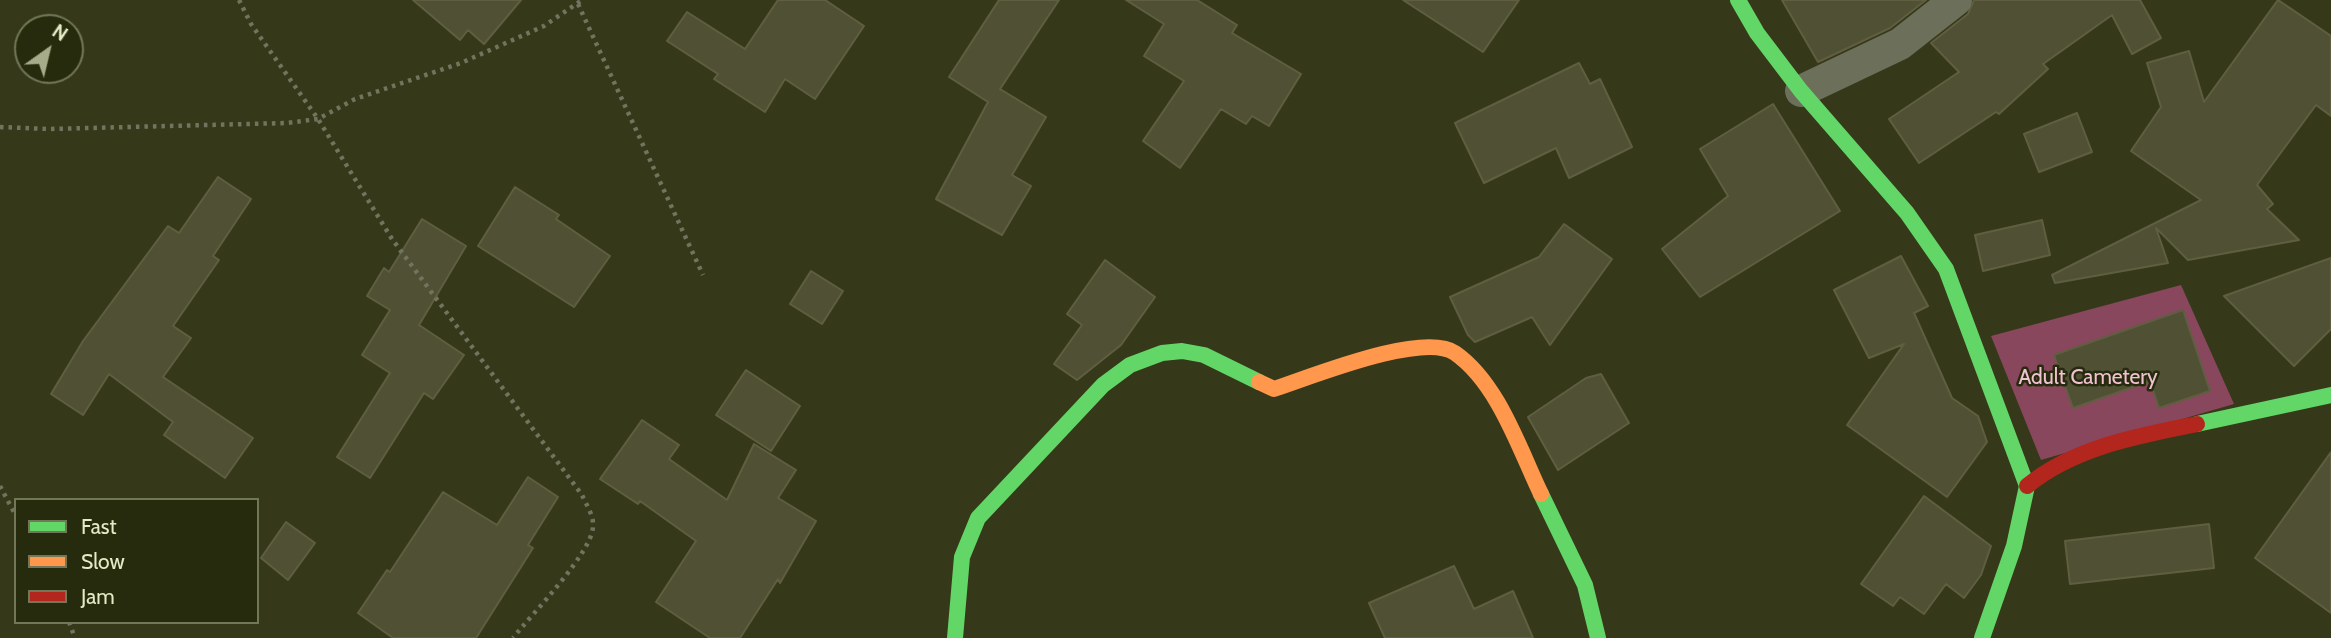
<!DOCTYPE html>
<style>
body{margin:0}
#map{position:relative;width:2331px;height:638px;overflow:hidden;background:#363919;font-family:Cabin,sans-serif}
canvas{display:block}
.legend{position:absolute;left:14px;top:498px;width:245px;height:126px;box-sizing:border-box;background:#272b0d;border:2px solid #727757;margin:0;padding:9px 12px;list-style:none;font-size:21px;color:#e3eac5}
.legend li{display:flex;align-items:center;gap:14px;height:35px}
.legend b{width:35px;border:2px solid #727757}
.north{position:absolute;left:14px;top:14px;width:70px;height:70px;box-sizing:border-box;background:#272b0d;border:2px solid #727757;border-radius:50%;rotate:34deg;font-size:19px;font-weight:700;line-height:28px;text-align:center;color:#e3eac5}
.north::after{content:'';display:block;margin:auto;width:24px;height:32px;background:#a6ac89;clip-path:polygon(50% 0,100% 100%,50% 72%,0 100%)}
</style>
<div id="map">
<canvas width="2331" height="638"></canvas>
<ul class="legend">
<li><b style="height:9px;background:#63d668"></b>Fast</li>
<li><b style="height:9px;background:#ff974d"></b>Slow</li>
<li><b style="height:9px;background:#b3261e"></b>Jam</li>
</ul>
<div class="north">N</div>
</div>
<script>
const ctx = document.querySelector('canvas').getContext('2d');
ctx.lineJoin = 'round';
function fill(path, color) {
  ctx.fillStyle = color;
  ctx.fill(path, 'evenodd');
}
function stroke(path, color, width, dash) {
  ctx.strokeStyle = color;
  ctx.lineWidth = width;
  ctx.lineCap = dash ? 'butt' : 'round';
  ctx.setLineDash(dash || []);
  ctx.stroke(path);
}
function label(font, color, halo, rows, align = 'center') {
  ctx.font = font + ' Cabin,sans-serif';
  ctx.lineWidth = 5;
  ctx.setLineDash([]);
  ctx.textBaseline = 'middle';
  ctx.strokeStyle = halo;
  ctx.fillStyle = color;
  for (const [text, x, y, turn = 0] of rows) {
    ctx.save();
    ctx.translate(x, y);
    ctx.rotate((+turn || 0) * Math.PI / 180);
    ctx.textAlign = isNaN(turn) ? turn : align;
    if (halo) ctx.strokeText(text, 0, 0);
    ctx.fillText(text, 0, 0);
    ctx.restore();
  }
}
const green = new Path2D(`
 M 2181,285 L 2234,404 L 2041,460 L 1991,336 Z`);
const building = new Path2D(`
 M 413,0 L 521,0 L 484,44 L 468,30 L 460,40 Z
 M 778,0 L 825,0 L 864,26 L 815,99 L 785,79 L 765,112 L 714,79 L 718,74 L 667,41 L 687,12 L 745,49 Z
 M 999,0 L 1059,0 L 1000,89 L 1046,117 L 1012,175 L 1031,186 L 1002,235 L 936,199 L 988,102 L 949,77 Z
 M 1126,0 L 1197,0 L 1237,25 L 1232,33 L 1301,74 L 1269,126 L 1252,116 L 1246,124 L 1221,109 L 1180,168 L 1143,141 L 1184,81 L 1144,56 L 1164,24 Z
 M 1403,0 L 1519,0 L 1483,52 Z
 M 1782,0 L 1926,0 L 1890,28 L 1818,62 Z
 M 1974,0 L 2140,0 L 2161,38 L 2132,54 L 2112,15 L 2043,64 L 2048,69 L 1999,114 L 1996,112 L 1919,163 L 1889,119 L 1959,72 L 1931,43 L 1968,14 Z
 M 2278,0 L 2331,36 L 2331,116 L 2316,105 L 2257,185 L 2273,204 L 2267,209 L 2299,240 L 2188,260 L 2156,228 L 2168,263 L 2055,283 L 2052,275 L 2201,200 L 2131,151 L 2161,107 L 2147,63 L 2189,51 L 2204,102 Z
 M 1579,63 L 1590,84 L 1600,79 L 1632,147 L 1569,178 L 1556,148 L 1484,183 L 1455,123 Z
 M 1773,104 L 1840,211 L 1700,297 L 1662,249 L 1728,196 L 1700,149 Z
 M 2077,113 L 2092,152 L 2039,172 L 2024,134 Z
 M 218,177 L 251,199 L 213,256 L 219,260 L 173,326 L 191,338 L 163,377 L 253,438 L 225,478 L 164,435 L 173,422 L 109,374 L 83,415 L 51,394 L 83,341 L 168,226 L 179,233 Z
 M 515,187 L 559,215 L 556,219 L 610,256 L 574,307 L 478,246 Z
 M 422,219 L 466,246 L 419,325 L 464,355 L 433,399 L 424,393 L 370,478 L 337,457 L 390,373 L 362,355 L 390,310 L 367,296 L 384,268 L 389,272 Z
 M 2042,220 L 2050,255 L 1983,271 L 1975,235 Z
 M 1564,224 L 1612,259 L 1550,345 L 1532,317 L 1475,342 L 1468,335 L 1450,297 L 1539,257 Z
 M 1901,256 L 1928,306 L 1914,313 L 1952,398 L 1978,416 L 1987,442 L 1947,497 L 1847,425 L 1904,344 L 1869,358 L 1834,290 Z
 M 2331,258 L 2331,329 L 2294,366 L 2224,296 Z
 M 1105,260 L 1155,297 L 1121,345 L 1077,380 L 1054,364 L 1082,325 L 1067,314 Z
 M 811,271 L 843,291 L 822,324 L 790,304 Z
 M 2183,310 L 2210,391 L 2159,408 L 2150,381 L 2073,408 L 2054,355 Z
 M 746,370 L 800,406 L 771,451 L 716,415 Z
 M 1601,374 L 1629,423 L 1558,470 L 1528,417 L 1586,378 Z
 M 642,420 L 679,445 L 669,459 L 727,500 L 754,444 L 796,470 L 778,498 L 816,521 L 780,583 L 778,579 L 740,638 L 710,638 L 656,602 L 696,541 L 640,501 L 638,504 L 600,479 Z
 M 2331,452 L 2331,613 L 2255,558 Z
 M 528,477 L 558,497 L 528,545 L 533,548 L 476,638 L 393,638 L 358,613 L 387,570 L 390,572 L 443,492 L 497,525 Z
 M 1924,496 L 1991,546 L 1981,575 L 1964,598 L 1946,584 L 1924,614 L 1900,597 L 1893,606 L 1861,584 Z
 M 286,522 L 315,543 L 288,580 L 261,558 Z
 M 2209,524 L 2214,568 L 2070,584 L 2065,541 Z
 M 1454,566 L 1474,609 L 1513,591 L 1533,638 L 1385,638 L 1369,603 Z`);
const path = new Path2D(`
 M 239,0 L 251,24 L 318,119 L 392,239 L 582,495 C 586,504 594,516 593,526 C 593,552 531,615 513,638
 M 578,4 L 703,275
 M 0,127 L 49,129 L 287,123 L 318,119 L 355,99 L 461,63 L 544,26 L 582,0
 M 0,486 L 16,516
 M 69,622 L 75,638`);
const street = new Path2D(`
 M 1801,91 L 1900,44 L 1956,0`);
const fast = new Path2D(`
 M 1738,0 L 1757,33 L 1801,91 L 1907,213 L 1946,269 L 2027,486 L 2014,546 L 1982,638
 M 2197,424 L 2331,395
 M 1541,494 L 1585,585 L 1598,638
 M 955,638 L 962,557 L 978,518 L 1103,385 L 1130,365 L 1162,353 L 1182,351 L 1204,355 L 1259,382`);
const slow = new Path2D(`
 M 1259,382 L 1274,389 C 1311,377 1423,331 1455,353 C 1498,383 1519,448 1541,494`);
const jam = new Path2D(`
 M 2027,486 C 2074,447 2138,436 2197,424`);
const parkNames = [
 ["Adult Cametery",2088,378]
];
fill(green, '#88475d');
fill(building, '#505035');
stroke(building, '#605e41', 2);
stroke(path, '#71745f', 4.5, [3.5, 5]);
stroke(street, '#6c6f5a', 32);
stroke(fast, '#63d668', 16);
stroke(slow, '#ff974d', 16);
stroke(jam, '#b3261e', 16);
label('21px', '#f1c2d2', '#272b0d', parkNames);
</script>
